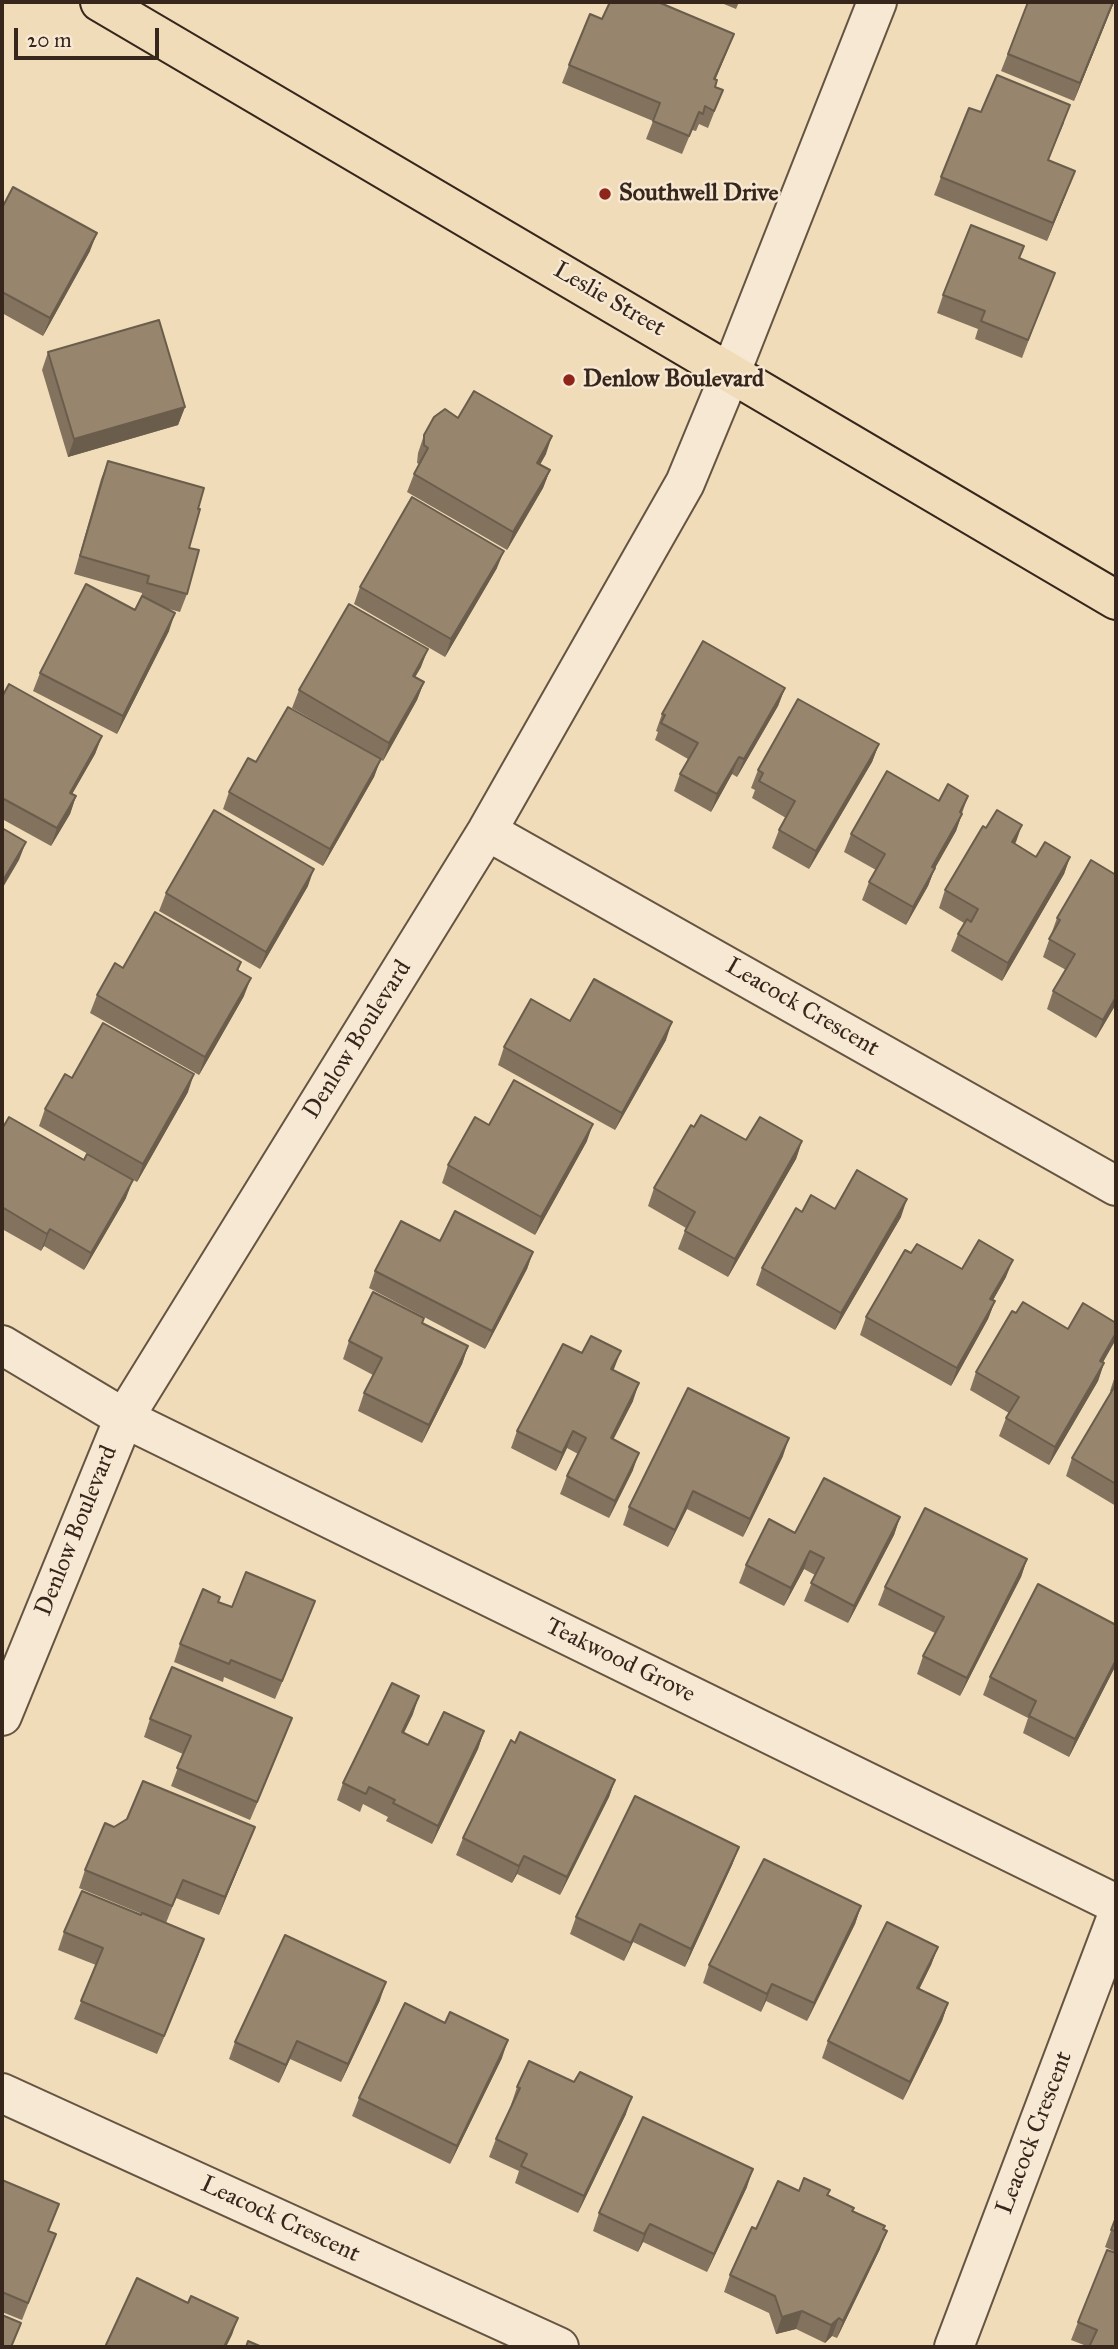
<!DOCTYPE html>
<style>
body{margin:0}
#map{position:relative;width:1118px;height:2349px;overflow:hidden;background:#f1dcb9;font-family:"IM FELL Great Primer",serif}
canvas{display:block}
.frame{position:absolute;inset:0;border:4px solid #36261b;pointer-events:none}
.scale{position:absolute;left:14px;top:28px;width:145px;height:32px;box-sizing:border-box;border:4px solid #36261b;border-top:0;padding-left:9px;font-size:21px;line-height:24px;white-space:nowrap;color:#36261b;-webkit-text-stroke:5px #f6e8d2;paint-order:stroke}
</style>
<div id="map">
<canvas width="1118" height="2349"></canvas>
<div class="frame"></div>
<div class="scale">20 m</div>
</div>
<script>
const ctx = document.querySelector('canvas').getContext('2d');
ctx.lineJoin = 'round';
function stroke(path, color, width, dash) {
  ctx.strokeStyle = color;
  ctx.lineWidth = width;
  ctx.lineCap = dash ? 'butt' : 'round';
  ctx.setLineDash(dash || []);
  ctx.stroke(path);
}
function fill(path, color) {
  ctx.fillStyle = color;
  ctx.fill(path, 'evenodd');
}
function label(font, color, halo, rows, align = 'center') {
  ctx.font = font + ' "IM FELL Great Primer",serif';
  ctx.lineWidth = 5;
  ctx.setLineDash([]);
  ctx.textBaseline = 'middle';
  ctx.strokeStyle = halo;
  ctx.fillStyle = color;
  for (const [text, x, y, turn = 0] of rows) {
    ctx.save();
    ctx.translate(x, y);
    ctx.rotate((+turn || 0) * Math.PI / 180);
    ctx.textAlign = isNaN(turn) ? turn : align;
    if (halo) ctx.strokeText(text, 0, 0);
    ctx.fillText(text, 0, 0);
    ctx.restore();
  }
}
const minor = new Path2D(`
 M 487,831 L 1116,1186
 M 2,1345 L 124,1418 L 1116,1904
 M 2,1716 L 124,1418 L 487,831 L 685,483 L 731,372 L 877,2
 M 2,2093 L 559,2347
 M 954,2347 L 1116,1919`);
const major = new Path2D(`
 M 100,2 L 1116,600`);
const wall = new Path2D(`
 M 719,2 L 739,2 L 736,9 Z
 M 1028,2 L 1114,2 L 1074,101 L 1001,71 Z
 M 602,19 L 734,34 L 715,79 L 715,87 L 723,90 L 708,128 L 699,124 L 696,131 L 692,130 L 682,154 L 646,139 L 653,121 L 562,83 L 569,65 Z
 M 981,112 L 1064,123 L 1048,160 L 1068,189 L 1047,241 L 934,195 L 941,177 Z
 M 2,208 L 90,251 L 43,336 L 2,313 Z
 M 1019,258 L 1048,290 L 1022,358 L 975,339 L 978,329 L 937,313 L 943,295 Z
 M 48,352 L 185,407 L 178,425 L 68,457 L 42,370 Z
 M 458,418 L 546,454 L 540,465 L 550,470 L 543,488 L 507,550 L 407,492 L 414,474 L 419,464 L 417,463 L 418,453 L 424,435 Z
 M 108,461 L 198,509 L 189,548 L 187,594 L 180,612 L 165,608 L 169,631 L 117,734 L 33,691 L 40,673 L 135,610 L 141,600 L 142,593 L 74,574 L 101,479 Z
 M 497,568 L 445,657 L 354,604 L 360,587 Z
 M 421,667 L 415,677 L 424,682 L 417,700 L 383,761 L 380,759 L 374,777 L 323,866 L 223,809 L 229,792 L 256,762 L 365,750 L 292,708 L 299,690 Z
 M 785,688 L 778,706 L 737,777 L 732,774 L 711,812 L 674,791 L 680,774 L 688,759 L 655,740 L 658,732 L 656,731 L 662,714 Z
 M 2,697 L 102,736 L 95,754 L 72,794 L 76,796 L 70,814 L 51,846 L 2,819 Z
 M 879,744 L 872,762 L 809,869 L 772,848 L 779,830 L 786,818 L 752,798 L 755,790 L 751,788 L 758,770 Z
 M 968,796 L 956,831 L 935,868 L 928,886 L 906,925 L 862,900 L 869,882 L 876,870 L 844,852 L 851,834 L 939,801 Z
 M 1015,844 L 1036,857 L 1070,857 L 1064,874 L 1002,981 L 951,951 L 958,934 L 964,923 L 939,908 L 945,890 Z
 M 1116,875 L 1116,1004 L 1096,1038 L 1047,1009 L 1053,991 L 1066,970 L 1043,957 L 1057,918 Z
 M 308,886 L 260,969 L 159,911 L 166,893 Z
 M 241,962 L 238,971 L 244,996 L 199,1075 L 90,1013 L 97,995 L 123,968 Z
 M 570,1021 L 666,1040 L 615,1130 L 498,1065 L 504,1047 Z
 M 188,1092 L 137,1182 L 39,1126 L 45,1109 Z
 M 489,1125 L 587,1141 L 535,1235 L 442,1183 L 448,1165 Z
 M 694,1127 L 746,1140 L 802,1141 L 796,1159 L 728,1277 L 678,1249 L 686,1228 L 648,1206 L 654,1188 Z
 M 2,1129 L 84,1160 L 126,1198 L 84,1270 L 44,1246 L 41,1251 L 2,1229 Z
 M 835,1209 L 901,1217 L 835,1330 L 756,1285 L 762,1268 Z
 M 440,1241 L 533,1252 L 527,1269 L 485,1349 L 369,1288 L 375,1271 Z
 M 911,1253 L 962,1269 L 1006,1277 L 993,1300 L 995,1301 L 988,1319 L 951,1386 L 860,1335 L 866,1317 Z
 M 1016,1313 L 1068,1329 L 1116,1323 L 1116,1337 L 1103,1362 L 1104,1363 L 1098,1381 L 1049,1465 L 999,1436 L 1006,1418 L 1009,1413 L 970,1390 L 976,1372 Z
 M 423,1323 L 468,1346 L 462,1364 L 422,1443 L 358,1411 L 364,1393 L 373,1375 L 343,1359 L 349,1341 Z
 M 614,1370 L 633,1401 L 613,1439 L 633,1470 L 609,1518 L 560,1494 L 567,1476 L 578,1454 L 567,1448 L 556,1471 L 511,1448 L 517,1431 Z
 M 1116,1373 L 1116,1506 L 1066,1476 L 1072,1458 L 1112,1392 L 1110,1391 Z
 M 783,1456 L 743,1537 L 687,1509 L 668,1547 L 623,1525 L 629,1507 Z
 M 900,1517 L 894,1535 L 848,1623 L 804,1601 L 815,1575 L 804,1569 L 784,1606 L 739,1583 L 746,1565 L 795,1533 Z
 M 1027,1559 L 1021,1577 L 960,1696 L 917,1674 L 923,1656 L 935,1633 L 878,1605 L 885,1587 Z
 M 218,1602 L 232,1607 L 308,1619 L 275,1699 L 224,1677 L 223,1682 L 174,1662 L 180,1644 Z
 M 1116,1625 L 1116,1665 L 1069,1757 L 1023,1733 L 1028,1718 L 983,1695 L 990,1677 Z
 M 413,1714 L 404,1733 L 428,1745 L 484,1731 L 478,1749 L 432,1844 L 386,1821 L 388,1817 L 363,1804 L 360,1812 L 337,1800 L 343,1783 Z
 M 150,1719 L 285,1736 L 250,1820 L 171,1786 L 183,1754 L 144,1737 Z
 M 515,1743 L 615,1780 L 609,1797 L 560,1895 L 517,1874 L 512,1883 L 456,1855 L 463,1838 Z
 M 114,1827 L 255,1827 L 219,1915 L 176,1898 L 166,1923 L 204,1939 L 157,2054 L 74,2019 L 96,1965 L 58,1950 L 64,1932 L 141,1915 L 142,1914 L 79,1888 L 85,1870 Z
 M 739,1847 L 732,1865 L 685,1967 L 633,1942 L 624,1961 L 570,1934 L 576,1917 Z
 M 861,1906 L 855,1924 L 807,2021 L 766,2001 L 761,2012 L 703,1983 L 709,1965 Z
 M 938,1947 L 931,1965 L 919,1989 L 948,2003 L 942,2021 L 903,2100 L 822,2058 L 828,2041 Z
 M 380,2000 L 341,2082 L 290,2059 L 279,2083 L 229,2059 L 235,2042 Z
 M 502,2058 L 450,2164 L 352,2116 L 359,2098 Z
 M 517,2087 L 626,2114 L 578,2213 L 515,2183 L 519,2171 L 489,2157 L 496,2139 L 512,2105 L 511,2105 Z
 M 2,2180 L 49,2231 L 49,2252 L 22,2320 L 2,2312 Z
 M 747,2187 L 707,2272 L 643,2242 L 638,2252 L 593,2231 L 599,2213 Z
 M 799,2191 L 828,2195 L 883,2229 L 880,2249 L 837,2338 L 832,2336 L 825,2343 L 796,2329 L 776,2334 L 769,2313 L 724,2292 L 730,2275 L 756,2229 Z
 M 1116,2217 L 1116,2252 L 1105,2247 Z
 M 1116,2253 L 1116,2347 L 1089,2347 L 1071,2340 L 1078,2322 Z`);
const shadedWall = new Path2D(`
 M 1113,2 L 1114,2 L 1074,101 L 1080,83 Z
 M 734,34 L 727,52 L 708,97 L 714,79 Z
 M 1075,171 L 1068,189 L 1047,241 L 1053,223 Z
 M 97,233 L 90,251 L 43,336 L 50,318 Z
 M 185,407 L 178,425 L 68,457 L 74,439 Z
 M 552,436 L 546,454 L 530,481 L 537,463 Z
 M 550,470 L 543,488 L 507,550 L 513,532 Z
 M 504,551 L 497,568 L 445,657 L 451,639 Z
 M 175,613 L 169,631 L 117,734 L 123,716 Z
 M 428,649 L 421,667 L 406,693 L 413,676 Z
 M 424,682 L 417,700 L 383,761 L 389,743 Z
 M 785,688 L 778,706 L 737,777 L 744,759 Z
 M 102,736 L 95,754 L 63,810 L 70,793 Z
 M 879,744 L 872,762 L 809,869 L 816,851 Z
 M 739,757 L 732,774 L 711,812 L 717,794 Z
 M 381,759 L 374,777 L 323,866 L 330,849 Z
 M 76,796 L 70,814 L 51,846 L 57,828 Z
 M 962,814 L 956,831 L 926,884 L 932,867 Z
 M 1022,825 L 1016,842 L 1005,860 L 1012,842 Z
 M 26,842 L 19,860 L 2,889 L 2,882 Z
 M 1070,857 L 1064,874 L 1002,981 L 1008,963 Z
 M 935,868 L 928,886 L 906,925 L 913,907 Z
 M 314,869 L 308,886 L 260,969 L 266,952 Z
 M 251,978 L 244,996 L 199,1075 L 205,1057 Z
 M 1116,997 L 1116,1004 L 1096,1038 L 1103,1020 Z
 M 672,1022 L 666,1040 L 615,1130 L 622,1113 Z
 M 194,1074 L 188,1092 L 137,1182 L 143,1164 Z
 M 593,1124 L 587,1141 L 535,1235 L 541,1217 Z
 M 802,1141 L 796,1159 L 728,1277 L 735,1259 Z
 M 133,1180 L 126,1198 L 84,1270 L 91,1253 Z
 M 907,1199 L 901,1217 L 835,1330 L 841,1313 Z
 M 50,1229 L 44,1246 L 41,1251 L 47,1234 Z
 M 533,1252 L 527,1269 L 485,1349 L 492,1331 Z
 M 1013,1260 L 1006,1277 L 984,1316 L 990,1299 Z
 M 995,1301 L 988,1319 L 951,1386 L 957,1368 Z
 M 1116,1333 L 1116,1337 L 1114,1343 L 1094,1378 L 1100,1361 Z
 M 468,1346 L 462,1364 L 422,1443 L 429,1425 Z
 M 621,1351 L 614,1369 L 605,1387 L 611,1369 Z
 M 1104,1363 L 1098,1381 L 1049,1465 L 1055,1447 Z
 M 639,1383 L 633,1401 L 605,1456 L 611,1438 Z
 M 573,1431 L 567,1448 L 556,1471 L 562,1453 Z
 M 789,1438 L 783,1456 L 743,1537 L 750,1519 Z
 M 639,1453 L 633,1470 L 609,1518 L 615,1501 Z
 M 693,1491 L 687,1509 L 668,1547 L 675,1530 Z
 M 900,1517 L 894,1535 L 848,1623 L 854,1606 Z
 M 810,1551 L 804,1569 L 784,1606 L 791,1588 Z
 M 1027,1559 L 1021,1577 L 960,1696 L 967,1678 Z
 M 315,1601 L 308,1619 L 275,1699 L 282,1681 Z
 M 1116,1660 L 1116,1665 L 1069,1757 L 1075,1739 Z
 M 419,1696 L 413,1714 L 395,1750 L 402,1732 Z
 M 292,1718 L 285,1736 L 250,1820 L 257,1802 Z
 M 484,1731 L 478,1749 L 432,1844 L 438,1826 Z
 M 615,1780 L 609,1797 L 560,1895 L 567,1877 Z
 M 255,1827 L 248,1845 L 219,1915 L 225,1897 Z
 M 739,1847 L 732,1865 L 685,1967 L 691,1949 Z
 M 524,1856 L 517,1874 L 512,1883 L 519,1866 Z
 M 861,1906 L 855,1924 L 807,2021 L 814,2003 Z
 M 640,1924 L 633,1942 L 624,1961 L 631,1943 Z
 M 204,1939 L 198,1956 L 157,2054 L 164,2036 Z
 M 938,1947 L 931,1965 L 911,2006 L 917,1988 Z
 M 386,1982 L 380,2000 L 341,2082 L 348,2064 Z
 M 772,1984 L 766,2001 L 761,2012 L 767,1994 Z
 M 948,2003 L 942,2021 L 903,2100 L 910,2082 Z
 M 508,2040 L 502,2058 L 450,2164 L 457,2146 Z
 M 297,2041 L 290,2059 L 279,2083 L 286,2065 Z
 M 632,2097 L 626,2114 L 578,2213 L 584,2196 Z
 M 753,2169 L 747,2187 L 707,2272 L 714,2254 Z
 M 650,2224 L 643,2242 L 638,2252 L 644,2234 Z
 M 887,2231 L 880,2249 L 837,2338 L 843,2321 Z
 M 802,2311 L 796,2329 L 776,2334 L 782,2317 Z
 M 238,2318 L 232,2335 L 226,2347 L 224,2347 Z
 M 839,2318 L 832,2336 L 825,2343 L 831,2325 Z`);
const building = new Path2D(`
 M 610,2 L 658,2 L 734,34 L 714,79 L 717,80 L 715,87 L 723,90 L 714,111 L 705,106 L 703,114 L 699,112 L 689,136 L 653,121 L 660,103 L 569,65 L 590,14 L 602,19 Z
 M 1028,2 L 1113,2 L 1080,83 L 1008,54 Z
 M 997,75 L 1070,105 L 1048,160 L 1075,171 L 1053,223 L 941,177 L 969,108 L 981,112 Z
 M 13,187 L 97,233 L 50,318 L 2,292 L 2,208 Z
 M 971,225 L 1024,246 L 1019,258 L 1055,273 L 1028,340 L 981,321 L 985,311 L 943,295 Z
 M 159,320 L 185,407 L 74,439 L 48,352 Z
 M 474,391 L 552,436 L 537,463 L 550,470 L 513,532 L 414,474 L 428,448 L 424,445 L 424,435 L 434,417 L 445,409 L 458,418 Z
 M 108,461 L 204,488 L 198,509 L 200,509 L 189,548 L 199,550 L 187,594 L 147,583 L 149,576 L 80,556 Z
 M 412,497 L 504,551 L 451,639 L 360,587 Z
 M 86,584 L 135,610 L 142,596 L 175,613 L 123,716 L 40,673 Z
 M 349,604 L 428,649 L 413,676 L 424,682 L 389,743 L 299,690 Z
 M 703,641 L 785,688 L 744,759 L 739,757 L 717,794 L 680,774 L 698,743 L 661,723 L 665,715 L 662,714 Z
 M 9,684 L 102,736 L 70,793 L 76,796 L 57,828 L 2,798 L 2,697 Z
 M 798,699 L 879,744 L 816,851 L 779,830 L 795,801 L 759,781 L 763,773 L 758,770 Z
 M 288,707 L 381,759 L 330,849 L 229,792 L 248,758 L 256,762 Z
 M 887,771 L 939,801 L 948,784 L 968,796 L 960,812 L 962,814 L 932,867 L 935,868 L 913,907 L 869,882 L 885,854 L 851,834 Z
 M 214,810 L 314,869 L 266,952 L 166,893 Z
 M 997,810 L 1022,825 L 1012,842 L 1036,857 L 1045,842 L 1070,857 L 1008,963 L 958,934 L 967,919 L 971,922 L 978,909 L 945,890 L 983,826 L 986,828 Z
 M 2,828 L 26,842 L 2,882 Z
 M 1091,860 L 1116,875 L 1116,997 L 1103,1020 L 1053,991 L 1075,954 L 1049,939 L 1060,920 L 1057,918 Z
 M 155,912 L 241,962 L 237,970 L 251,978 L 205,1057 L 97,995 L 115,963 L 123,968 Z
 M 594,979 L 672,1022 L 622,1113 L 504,1047 L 531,999 L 570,1021 Z
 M 103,1023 L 194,1074 L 143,1164 L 45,1109 L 65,1074 L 72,1078 Z
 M 514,1080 L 593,1124 L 541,1217 L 448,1165 L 475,1117 L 489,1125 Z
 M 701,1115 L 746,1140 L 760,1117 L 802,1141 L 735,1259 L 685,1231 L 695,1212 L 654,1188 L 691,1125 L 694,1127 Z
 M 9,1117 L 84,1160 L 87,1154 L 133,1180 L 91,1253 L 50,1229 L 47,1234 L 2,1207 L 2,1129 Z
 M 857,1170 L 907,1199 L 841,1313 L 762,1268 L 796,1208 L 802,1212 L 811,1195 L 835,1209 Z
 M 455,1211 L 533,1252 L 492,1331 L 375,1271 L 401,1221 L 440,1241 Z
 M 979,1240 L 1013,1260 L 990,1299 L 995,1301 L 957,1368 L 866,1317 L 905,1250 L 911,1253 L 917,1244 L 962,1269 Z
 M 373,1292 L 424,1318 L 422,1323 L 468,1346 L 429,1425 L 364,1393 L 382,1358 L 349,1341 Z
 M 1023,1302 L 1068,1329 L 1083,1303 L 1116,1323 L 1116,1333 L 1100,1361 L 1104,1363 L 1055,1447 L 1006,1418 L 1019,1397 L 976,1372 L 1012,1311 L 1016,1313 Z
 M 591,1336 L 621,1351 L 611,1369 L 639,1383 L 611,1438 L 639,1453 L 615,1501 L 567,1476 L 586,1438 L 573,1431 L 562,1453 L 517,1431 L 563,1344 L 582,1353 Z
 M 1116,1384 L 1116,1484 L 1072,1458 Z
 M 688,1388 L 789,1438 L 750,1519 L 693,1491 L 675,1530 L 629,1507 Z
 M 824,1478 L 900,1517 L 854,1606 L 811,1583 L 824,1558 L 810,1551 L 791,1588 L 746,1565 L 769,1519 L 795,1533 Z
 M 925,1508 L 1027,1559 L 967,1678 L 923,1656 L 944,1617 L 885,1587 Z
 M 246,1572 L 315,1601 L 282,1681 L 231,1660 L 229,1664 L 180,1644 L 203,1589 L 220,1597 L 218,1602 L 232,1607 Z
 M 1038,1584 L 1116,1625 L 1116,1660 L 1075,1739 L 1029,1716 L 1036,1701 L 990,1677 Z
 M 172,1667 L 292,1718 L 257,1802 L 177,1768 L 191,1736 L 150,1719 Z
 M 392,1683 L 419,1696 L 402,1732 L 428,1745 L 444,1712 L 484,1731 L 438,1826 L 393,1803 L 395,1800 L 369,1787 L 366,1794 L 343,1783 Z
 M 520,1732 L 615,1780 L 567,1877 L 524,1856 L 519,1866 L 463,1838 L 511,1740 L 515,1743 Z
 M 143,1781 L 255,1827 L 225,1897 L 183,1880 L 172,1906 L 85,1870 L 105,1823 L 114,1827 L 127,1819 Z
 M 635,1796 L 739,1847 L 691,1949 L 640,1924 L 631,1943 L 576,1917 Z
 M 764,1859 L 861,1906 L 814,2003 L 772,1984 L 767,1994 L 709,1965 Z
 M 82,1891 L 141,1915 L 142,1913 L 204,1939 L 164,2036 L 81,2001 L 103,1948 L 64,1932 Z
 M 887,1922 L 938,1947 L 917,1988 L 948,2003 L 910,2082 L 828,2041 Z
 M 285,1935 L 386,1982 L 348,2064 L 297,2041 L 286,2065 L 235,2042 Z
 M 405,2003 L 445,2023 L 450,2012 L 508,2040 L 457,2146 L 359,2098 Z
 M 529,2061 L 574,2082 L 580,2072 L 632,2097 L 584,2196 L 521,2166 L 527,2154 L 496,2139 L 520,2088 L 517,2087 Z
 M 643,2117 L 753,2169 L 714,2254 L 650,2224 L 644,2234 L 599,2213 Z
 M 804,2178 L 830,2190 L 827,2195 L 854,2208 L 852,2211 L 885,2226 L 883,2229 L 887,2231 L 843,2321 L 839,2318 L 831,2325 L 802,2311 L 782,2317 L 775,2296 L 730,2275 L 752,2227 L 756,2229 L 778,2181 L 799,2191 Z
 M 2,2180 L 59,2204 L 48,2231 L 56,2234 L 28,2303 L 2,2292 Z
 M 1116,2217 L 1116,2231 L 1111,2230 Z
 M 1107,2250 L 1116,2253 L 1116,2347 L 1089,2347 L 1097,2330 L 1078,2322 Z
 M 137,2278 L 188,2303 L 191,2296 L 238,2318 L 224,2347 L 105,2347 Z
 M 2,2315 L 21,2323 L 11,2347 L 2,2347 Z
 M 248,2341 L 262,2347 L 246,2347 Z`);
const markers = [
 [605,194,7,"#8f2418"],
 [569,380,7,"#8f2418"]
];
const poiNames = [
 ["Southwell Drive",619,194],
 ["Denlow Boulevard",583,380]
];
const streetNames = [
 ["Leslie Street",609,300,30],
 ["Leacock Crescent",802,1008,30],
 ["Denlow Boulevard",358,1040,-58],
 ["Denlow Boulevard",77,1531,-68],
 ["Teakwood Grove",620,1661,26],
 ["Leacock Crescent",1035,2133,-69],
 ["Leacock Crescent",280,2220,25]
];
stroke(minor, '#655442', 42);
stroke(major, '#36261b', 42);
stroke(minor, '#f6e8d2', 38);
stroke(major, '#f1dcb9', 38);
fill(wall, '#82725e');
fill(shadedWall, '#6a5d4c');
fill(building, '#97856d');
stroke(building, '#6a5d4c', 2);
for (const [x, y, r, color] of markers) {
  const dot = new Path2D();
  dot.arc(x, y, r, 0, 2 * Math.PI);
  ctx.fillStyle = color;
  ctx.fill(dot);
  stroke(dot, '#f6e8d2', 2.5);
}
label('bold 24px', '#36261b', '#f6e8d2', poiNames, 'left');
label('24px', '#36261b', '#f6e8d2', streetNames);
</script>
